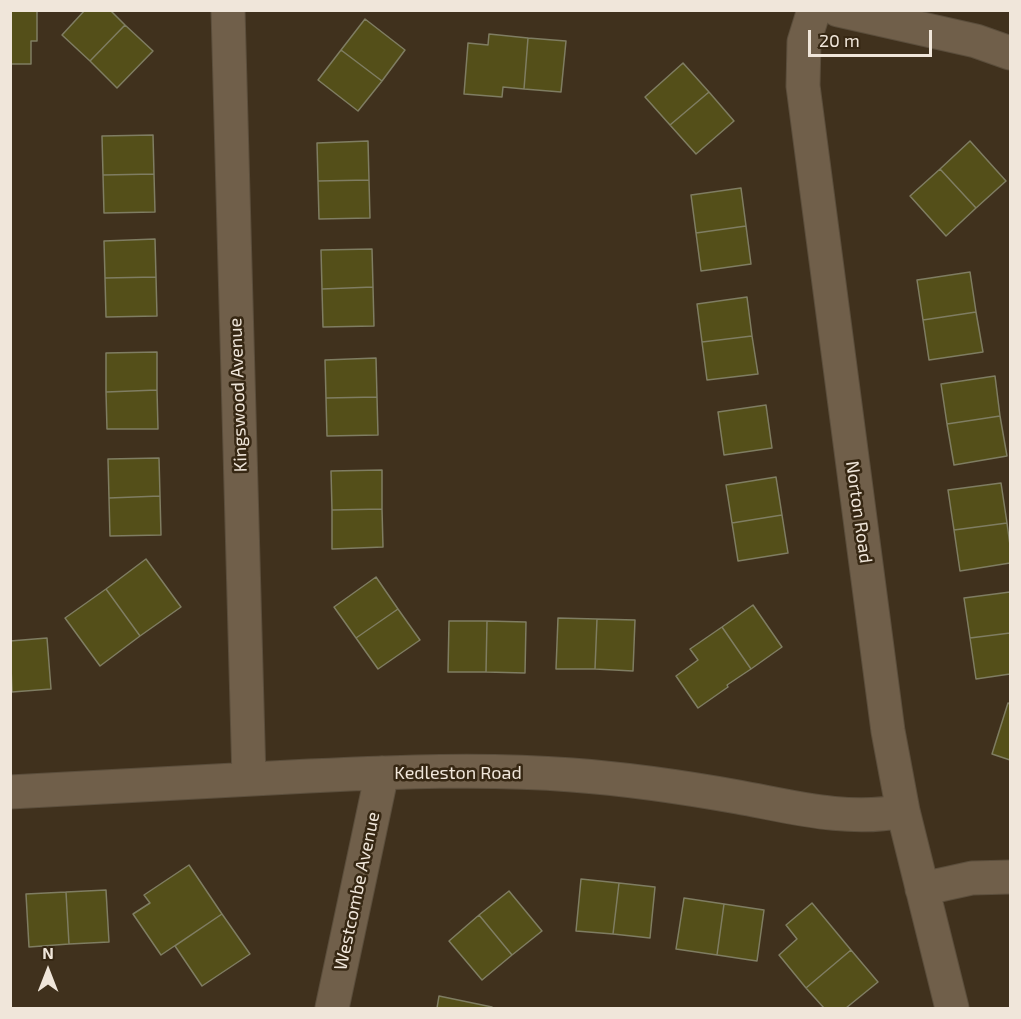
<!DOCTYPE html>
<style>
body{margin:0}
#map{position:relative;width:1021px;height:1019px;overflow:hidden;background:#40311d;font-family:"Exo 2",sans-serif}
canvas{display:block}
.frame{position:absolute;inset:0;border:12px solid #f0e6da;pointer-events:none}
.north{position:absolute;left:18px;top:941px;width:60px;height:60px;-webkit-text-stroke:4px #362713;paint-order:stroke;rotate:0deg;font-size:16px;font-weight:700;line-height:24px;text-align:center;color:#f0e6da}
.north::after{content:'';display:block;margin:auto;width:21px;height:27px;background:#f0e6da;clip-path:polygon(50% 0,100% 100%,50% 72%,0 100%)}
.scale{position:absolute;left:808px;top:30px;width:124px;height:27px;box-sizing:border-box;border:3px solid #f0e6da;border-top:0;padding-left:8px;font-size:18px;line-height:21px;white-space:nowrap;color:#f0e6da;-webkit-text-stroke:4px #362713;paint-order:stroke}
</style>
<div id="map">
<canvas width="1021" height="1019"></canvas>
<div class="frame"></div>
<div class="north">N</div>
<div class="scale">20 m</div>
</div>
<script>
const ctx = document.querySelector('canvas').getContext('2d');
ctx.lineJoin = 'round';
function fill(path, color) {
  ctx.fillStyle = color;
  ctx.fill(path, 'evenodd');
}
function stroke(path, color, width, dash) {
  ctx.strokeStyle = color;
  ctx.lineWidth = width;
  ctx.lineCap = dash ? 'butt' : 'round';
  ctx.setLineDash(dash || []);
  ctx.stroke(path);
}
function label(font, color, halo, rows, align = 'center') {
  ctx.font = font + ' "Exo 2",sans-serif';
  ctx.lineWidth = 5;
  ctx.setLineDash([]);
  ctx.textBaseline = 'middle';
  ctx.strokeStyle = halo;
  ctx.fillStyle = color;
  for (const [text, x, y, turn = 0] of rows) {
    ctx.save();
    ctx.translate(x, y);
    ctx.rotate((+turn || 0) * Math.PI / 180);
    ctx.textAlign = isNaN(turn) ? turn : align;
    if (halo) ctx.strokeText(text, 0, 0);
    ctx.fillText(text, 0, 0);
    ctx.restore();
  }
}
const building = new Path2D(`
 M 10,10 L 37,10 L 37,41 L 31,41 L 31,64 L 10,64 Z
 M 85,10 L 110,10 L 125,25 L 90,61 L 62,35 Z
 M 365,19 L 405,50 L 382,81 L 341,50 Z
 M 125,25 L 153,51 L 117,88 L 90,61 Z
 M 489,34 L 528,38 L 524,89 L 503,87 L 502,97 L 464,94 L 468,43 L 488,45 Z
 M 528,38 L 566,41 L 561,92 L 524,89 Z
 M 341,50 L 382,81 L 358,111 L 318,80 Z
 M 683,63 L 709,92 L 670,125 L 645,97 Z
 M 709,92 L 734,121 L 696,154 L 670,125 Z
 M 153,135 L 154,174 L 103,175 L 102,136 Z
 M 368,141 L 369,180 L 318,181 L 317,143 Z
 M 970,141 L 1006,181 L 976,208 L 940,169 Z
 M 940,169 L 976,208 L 946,236 L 910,196 Z
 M 154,174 L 155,212 L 104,213 L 103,175 Z
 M 369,180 L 370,218 L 319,219 L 318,181 Z
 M 741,188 L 746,226 L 696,233 L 691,195 Z
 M 746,226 L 751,264 L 701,271 L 696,233 Z
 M 155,239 L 156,277 L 105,278 L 104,241 Z
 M 372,249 L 373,287 L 322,289 L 321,250 Z
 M 970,272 L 976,312 L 923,320 L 917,280 Z
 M 156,277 L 157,316 L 106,317 L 105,278 Z
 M 373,287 L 374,326 L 323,327 L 322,289 Z
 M 747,297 L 752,336 L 702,342 L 697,304 Z
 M 976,312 L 983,352 L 929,360 L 923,320 Z
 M 752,336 L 758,374 L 707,380 L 702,342 Z
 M 157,352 L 157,390 L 106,392 L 106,353 Z
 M 376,358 L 377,397 L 326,398 L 325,360 Z
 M 995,376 L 1000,416 L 947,424 L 941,384 Z
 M 157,390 L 158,429 L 107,429 L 106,392 Z
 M 377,397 L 378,435 L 327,436 L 326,398 Z
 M 766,405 L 772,448 L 724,455 L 718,412 Z
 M 1000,416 L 1007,456 L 954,465 L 947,424 Z
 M 159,458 L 160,496 L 109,498 L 108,459 Z
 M 382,470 L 382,509 L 332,510 L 331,471 Z
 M 776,477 L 782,515 L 732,523 L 726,485 Z
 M 1001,483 L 1007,523 L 954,530 L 948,490 Z
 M 160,496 L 161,535 L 110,536 L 109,498 Z
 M 382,509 L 383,547 L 332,549 L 332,510 Z
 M 782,515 L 788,553 L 738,561 L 732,523 Z
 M 1007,523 L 1010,545 L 1010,563 L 960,571 L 954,530 Z
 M 146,559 L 181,607 L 140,636 L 106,589 Z
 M 376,577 L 398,609 L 356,638 L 334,607 Z
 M 106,589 L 140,636 L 100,666 L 65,618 Z
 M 1010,592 L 1010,633 L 970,638 L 964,598 Z
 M 753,605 L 782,647 L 751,669 L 722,627 Z
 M 398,609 L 420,640 L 378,669 L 356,638 Z
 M 558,618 L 597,619 L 595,669 L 556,669 Z
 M 597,619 L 635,620 L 633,671 L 595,669 Z
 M 449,621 L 487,621 L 486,672 L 448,672 Z
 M 487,621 L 526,622 L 525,673 L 486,672 Z
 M 722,627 L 751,669 L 727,685 L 728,687 L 698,708 L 676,676 L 698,660 L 690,649 Z
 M 1010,633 L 1010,674 L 976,679 L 970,638 Z
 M 47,638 L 51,689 L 12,692 L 10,641 Z
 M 1008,703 L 1010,704 L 1010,760 L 992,754 Z
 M 189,865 L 222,914 L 161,955 L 133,914 L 150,903 L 144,895 Z
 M 581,879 L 619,883 L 613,934 L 576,931 Z
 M 619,883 L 655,887 L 650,938 L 613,934 Z
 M 106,890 L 109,942 L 69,944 L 66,892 Z
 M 509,891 L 542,931 L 512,955 L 479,915 Z
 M 66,892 L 69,944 L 29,947 L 26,894 Z
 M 684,898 L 724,904 L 717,955 L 676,949 Z
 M 812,903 L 851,950 L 806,988 L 779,955 L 797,939 L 786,925 Z
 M 724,904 L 764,910 L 757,961 L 717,955 Z
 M 222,914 L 250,954 L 202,986 L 175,946 Z
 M 479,915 L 512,955 L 482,980 L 449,941 Z
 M 851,950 L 878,982 L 846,1008 L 824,1008 L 806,988 Z
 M 439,996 L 492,1007 L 491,1008 L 437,1008 Z`);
const minor = new Path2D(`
 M 228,10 L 249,779
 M 814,10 L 804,42 L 803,86 L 888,731 L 903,811 L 952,1008
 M 838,10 L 976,41 L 1010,53
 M 10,792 C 110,787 209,781 309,776 C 396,772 484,768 572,775 C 627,779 682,787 738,797 C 793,807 847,822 903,811
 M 922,889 L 972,878 L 1010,877
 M 332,1008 L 382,773`);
const streetNames = [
 ["Kingswood Avenue",238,395,-92],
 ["Norton Road",859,512,82],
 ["Kedleston Road",458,773],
 ["Westcombe Avenue",357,891,-78]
];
fill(building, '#544f19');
stroke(building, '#7f7d62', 1.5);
stroke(minor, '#5b4e3c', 35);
stroke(minor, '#705f4a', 33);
label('18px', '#f0e6da', '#362713', streetNames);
</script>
